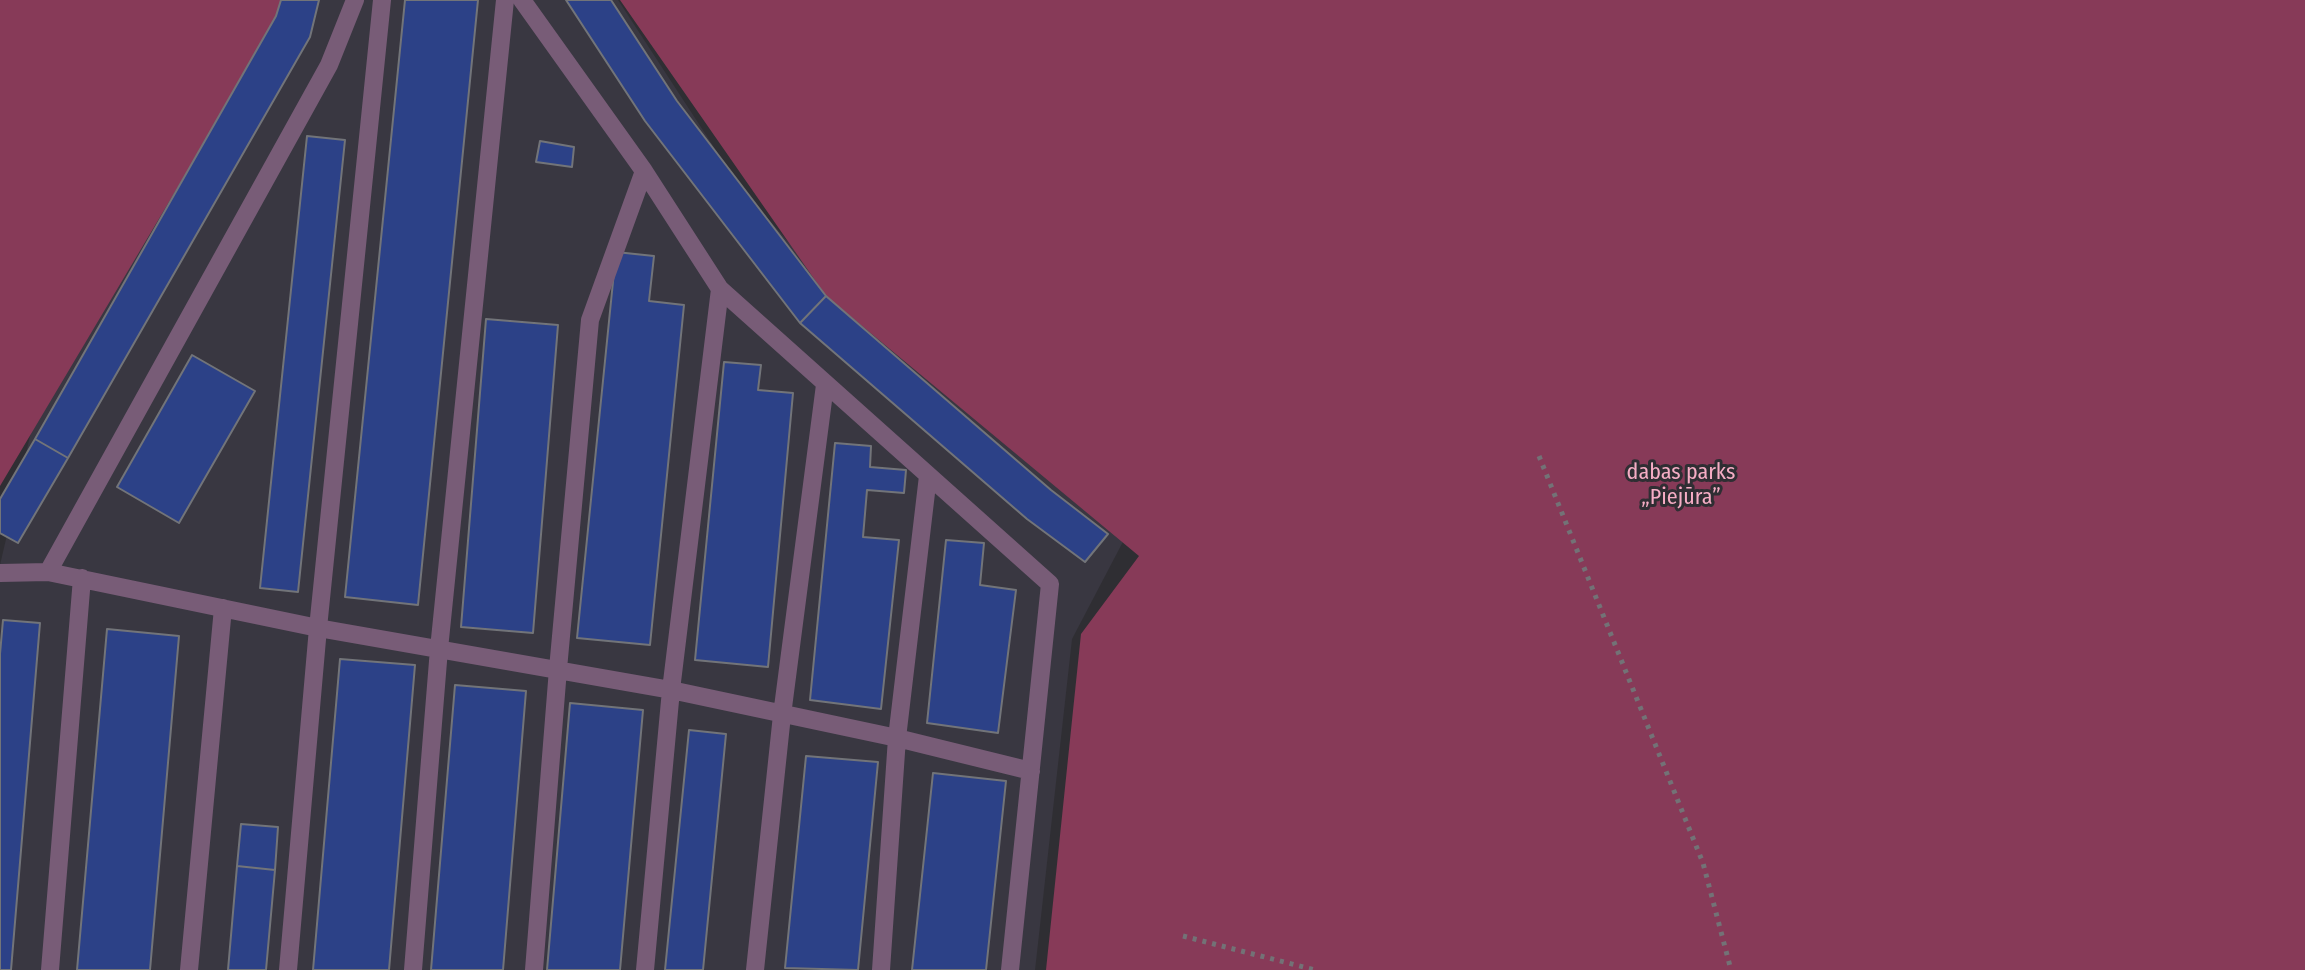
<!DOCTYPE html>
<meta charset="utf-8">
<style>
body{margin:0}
canvas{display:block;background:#2f2e33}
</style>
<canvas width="2305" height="970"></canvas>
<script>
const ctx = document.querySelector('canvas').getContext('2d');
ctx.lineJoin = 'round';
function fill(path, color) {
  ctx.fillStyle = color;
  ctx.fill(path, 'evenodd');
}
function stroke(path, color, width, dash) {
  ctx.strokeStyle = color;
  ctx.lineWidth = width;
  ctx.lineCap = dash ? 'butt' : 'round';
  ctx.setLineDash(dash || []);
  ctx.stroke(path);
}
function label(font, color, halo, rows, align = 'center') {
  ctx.font = font + ' "Fira Sans Condensed",sans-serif';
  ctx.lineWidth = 6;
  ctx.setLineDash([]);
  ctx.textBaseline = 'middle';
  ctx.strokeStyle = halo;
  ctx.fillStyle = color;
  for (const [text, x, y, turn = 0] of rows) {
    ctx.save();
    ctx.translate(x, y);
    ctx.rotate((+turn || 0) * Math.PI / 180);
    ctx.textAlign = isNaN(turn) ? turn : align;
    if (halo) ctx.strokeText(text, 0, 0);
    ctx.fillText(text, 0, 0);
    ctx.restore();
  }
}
const built = new Path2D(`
 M 279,0 L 618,0 L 738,184 L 797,252 L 1127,534 L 1072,639 L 1035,970 L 0,970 L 0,565 L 31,432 Z`);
const green = new Path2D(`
 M 0,0 L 283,0 L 279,17 L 0,486 Z
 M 620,0 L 2305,0 L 2305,970 L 1046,970 L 1081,634 L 1139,556 L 826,296 Z`);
const building = new Path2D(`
 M 281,0 L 319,0 L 310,37 L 68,458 L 35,439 L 276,16 Z
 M 405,0 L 478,0 L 418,605 L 345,597 Z
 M 566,0 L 611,0 L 677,101 L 826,296 L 800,323 L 645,121 Z
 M 307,136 L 345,140 L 298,592 L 260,588 Z
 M 540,141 L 574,147 L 572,167 L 536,162 Z
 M 616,252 L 654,256 L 649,301 L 684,305 L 650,645 L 577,638 Z
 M 826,296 L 1051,490 L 1108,534 L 1085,562 L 1027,519 L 800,323 Z
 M 486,319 L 558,325 L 533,633 L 461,627 Z
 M 192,355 L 255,391 L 179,523 L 117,487 Z
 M 724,362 L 761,365 L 758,390 L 793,393 L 768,667 L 695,660 Z
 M 35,439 L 68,458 L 18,543 L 0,533 L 0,499 Z
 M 835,443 L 871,446 L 870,467 L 906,470 L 904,493 L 867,490 L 863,537 L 899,540 L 881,709 L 810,700 Z
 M 946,540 L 984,543 L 980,585 L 1016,590 L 998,733 L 927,723 Z
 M 3,620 L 40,623 L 11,970 L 0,970 L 0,654 Z
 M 107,629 L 179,636 L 150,970 L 77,970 Z
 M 340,659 L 415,665 L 389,970 L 313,970 Z
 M 455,685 L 526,691 L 503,970 L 431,970 Z
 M 570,703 L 643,710 L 620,970 L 547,970 Z
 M 689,730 L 726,734 L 703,970 L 665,970 Z
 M 806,756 L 878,762 L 858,970 L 785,968 Z
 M 933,773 L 1006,781 L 986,970 L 912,970 Z
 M 241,824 L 278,827 L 275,870 L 237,866 Z
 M 237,866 L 275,870 L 266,970 L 228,970 Z`);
const path = new Path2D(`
 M 1539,456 L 1703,863 L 1731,970
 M 1183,936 L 1315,970`);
const service = new Path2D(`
 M 522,0 L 644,171 L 720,289 L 1050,584 L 1010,970
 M 48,572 L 329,65 L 355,0
 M 0,573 L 48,572 L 318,628 L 671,690 L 897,738 L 1031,771
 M 50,970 L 82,578
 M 189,970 L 223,608
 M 288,970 L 318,628 L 382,0
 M 413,970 L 439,649 L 505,0
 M 534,970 L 558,669 L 590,320 L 644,171
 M 645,970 L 671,690 L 720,289
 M 755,970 L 782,715 L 825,385
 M 881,970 L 897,738 L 928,476`);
const parkNames = [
 ["dabas parks",1681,473],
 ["„Piejūra”",1681,498]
];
fill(built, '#393741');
fill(green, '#873a58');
fill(building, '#2c4187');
stroke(building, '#727479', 2);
stroke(path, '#737276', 5, [4, 6]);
stroke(service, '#785c77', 18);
label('22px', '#f6adc5', '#2f2e33', parkNames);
</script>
